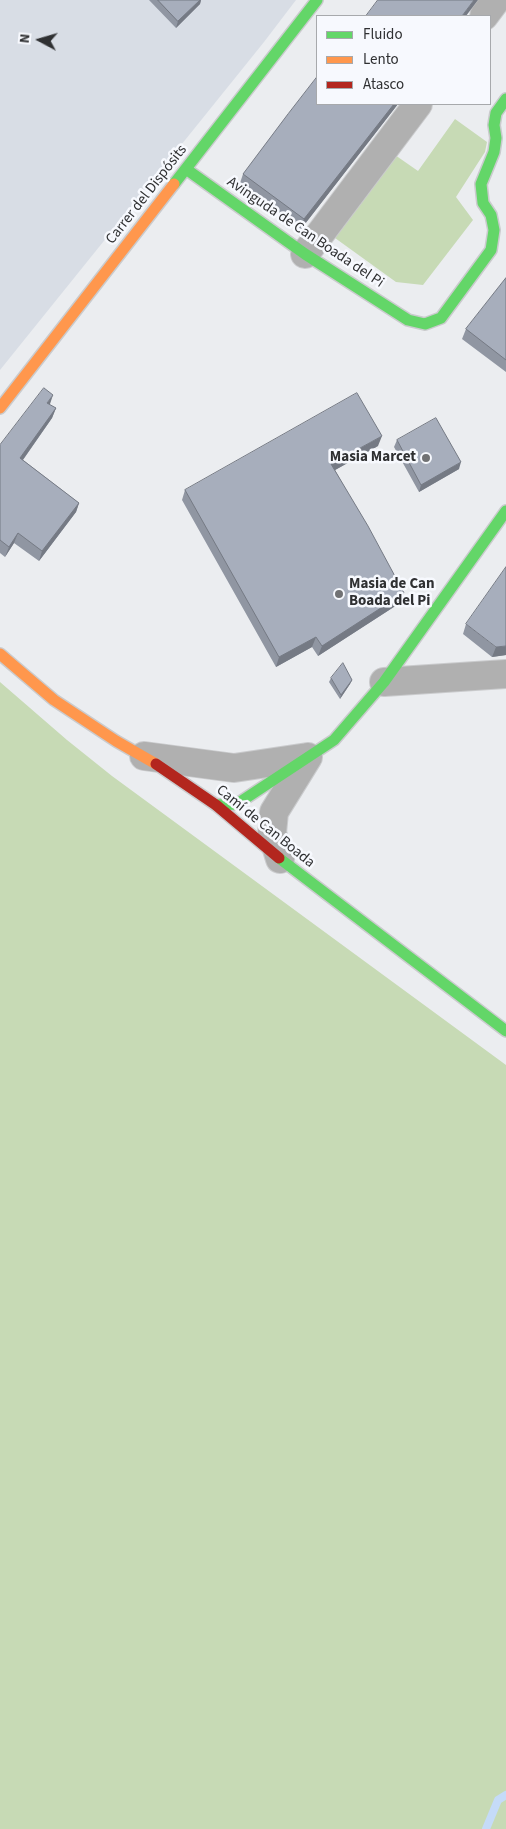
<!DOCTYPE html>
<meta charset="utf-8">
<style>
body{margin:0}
#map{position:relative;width:506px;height:1829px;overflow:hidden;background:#ebedf0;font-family:"Source Sans 3",sans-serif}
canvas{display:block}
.legend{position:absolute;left:316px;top:15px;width:175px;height:90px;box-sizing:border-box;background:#f7f9fe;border:1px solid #a7a9ac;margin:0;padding:6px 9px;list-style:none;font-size:15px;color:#2f3032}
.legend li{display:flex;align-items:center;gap:10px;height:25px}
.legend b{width:25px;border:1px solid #a7a9ac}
.north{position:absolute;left:15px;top:15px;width:50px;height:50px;-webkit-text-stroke:4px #f7f9fe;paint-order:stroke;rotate:276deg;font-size:14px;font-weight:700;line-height:20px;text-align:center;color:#2f3032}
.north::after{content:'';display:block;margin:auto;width:18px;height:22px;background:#2f3032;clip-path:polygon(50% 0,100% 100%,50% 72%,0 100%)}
</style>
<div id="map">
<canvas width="506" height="1829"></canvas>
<ul class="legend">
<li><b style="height:6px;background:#63d668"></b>Fluido</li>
<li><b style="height:6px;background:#ff974d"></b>Lento</li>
<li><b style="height:6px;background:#b3261e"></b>Atasco</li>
</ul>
<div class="north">N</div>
</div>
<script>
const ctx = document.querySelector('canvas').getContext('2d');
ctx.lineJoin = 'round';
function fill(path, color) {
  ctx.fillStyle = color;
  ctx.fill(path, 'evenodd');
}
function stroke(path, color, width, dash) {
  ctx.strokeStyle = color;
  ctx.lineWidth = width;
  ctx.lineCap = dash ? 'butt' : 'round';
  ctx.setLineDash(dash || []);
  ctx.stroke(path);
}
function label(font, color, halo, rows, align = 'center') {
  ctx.font = font + ' "Source Sans 3",sans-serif';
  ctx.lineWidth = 5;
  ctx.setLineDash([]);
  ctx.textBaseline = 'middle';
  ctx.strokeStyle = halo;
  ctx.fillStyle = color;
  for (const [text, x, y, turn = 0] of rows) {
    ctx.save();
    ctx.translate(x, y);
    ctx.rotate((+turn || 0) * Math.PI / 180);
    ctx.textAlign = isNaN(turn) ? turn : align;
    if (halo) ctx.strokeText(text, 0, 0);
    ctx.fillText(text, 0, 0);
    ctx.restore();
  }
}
const built = new Path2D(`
 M 0,0 L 296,0 L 264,42 L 0,370 Z`);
const green = new Path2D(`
 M 455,119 L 487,142 L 485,152 L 456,197 L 473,220 L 423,285 L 396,282 L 335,238 L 395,155 L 418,171 Z
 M 0,682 L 67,740 L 112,776 L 506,1065 L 506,1829 L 0,1829 Z`);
const stream = new Path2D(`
 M 486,1829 L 498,1800 L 506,1795`);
const street = new Path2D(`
 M 484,16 L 496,0
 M 305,254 L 418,104
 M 384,682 L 506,674
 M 144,756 L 234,768 L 308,757
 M 280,859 L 272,833 L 274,812 L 308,757`);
const fast = new Path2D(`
 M 186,169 L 305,254 L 408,320 L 425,324 L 441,318 L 491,250 L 494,230 L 491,215 L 483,203 L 481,184 L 494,152 L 496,138 L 494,125 L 496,113 L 506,99
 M 174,184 L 317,0
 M 216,805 L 237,804 L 334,740 L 384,682 L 506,511
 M 279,858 L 506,1031`);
const slow = new Path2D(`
 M 0,408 L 174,184
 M 0,654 L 54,700 L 116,741 L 156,764`);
const jam = new Path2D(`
 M 156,764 L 216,805 L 279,858`);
const wall = new Path2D(`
 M 149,0 L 201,0 L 200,4 L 176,28 Z
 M 317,104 L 398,104 L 301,229 L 240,183 L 243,174 Z
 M 506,278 L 506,372 L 462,339 L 466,329 Z
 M 50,405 L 56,408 L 52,418 L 23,460 L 79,503 L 76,512 L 39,561 L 14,543 L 5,557 L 0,553 L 0,445 Z
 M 397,440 L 459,469 L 419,492 L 394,447 Z
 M 378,446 L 335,470 L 404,593 L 400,603 L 318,656 L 312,647 L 276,667 L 182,500 L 185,490 Z
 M 466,624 L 506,655 L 492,657 L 463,634 Z
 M 331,678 L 352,680 L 350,684 L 340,699 L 329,682 Z`);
const shadedWall = new Path2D(`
 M 200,0 L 201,0 L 200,4 L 176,28 L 178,21 Z
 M 474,0 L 478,0 L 466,16 L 462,16 Z
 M 394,104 L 398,104 L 301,229 L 304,219 Z
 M 53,395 L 50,404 L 44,413 L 47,403 Z
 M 56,408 L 52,418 L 17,468 L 20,458 Z
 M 382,436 L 378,446 L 328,474 L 331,464 Z
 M 461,462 L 459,469 L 419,492 L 421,485 Z
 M 79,503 L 76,512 L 39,561 L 42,551 Z
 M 18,533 L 14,543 L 5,557 L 9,547 Z
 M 404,593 L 400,603 L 318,656 L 322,646 Z
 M 316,637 L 312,647 L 276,667 L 279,657 Z
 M 506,646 L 506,655 L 492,657 L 496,647 Z
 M 352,680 L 350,684 L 340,699 L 341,695 Z`);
const building = new Path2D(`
 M 158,0 L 200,0 L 178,21 Z
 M 378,0 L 474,0 L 462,16 L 366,16 Z
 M 317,77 L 317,104 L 394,104 L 304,219 L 243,174 L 288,114 Z
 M 506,278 L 506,360 L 466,329 Z
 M 44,388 L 53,395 L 47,403 L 56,408 L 20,458 L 79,503 L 42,551 L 18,533 L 9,547 L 0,540 L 0,445 Z
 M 357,393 L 382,436 L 331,464 L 368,526 L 404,593 L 322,646 L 316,637 L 279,657 L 185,490 Z
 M 436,418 L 461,462 L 421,485 L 397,440 Z
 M 506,567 L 506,646 L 496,647 L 466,624 Z
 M 343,663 L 352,680 L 341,695 L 331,678 Z`);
const markers = [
 [426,458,5,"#717274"],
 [339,594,5,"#717274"]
];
const streetNames = [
 ["Carrer del Dispósits",147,195,-52],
 ["Avinguda de Can Boada del Pi",305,233,34],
 ["Camí de Can Boada",265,827,39]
];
const poiNames = [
 ["Masia Marcet",416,458],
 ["Masia de Can",349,585,"left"],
 ["Boada del Pi",349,602,"left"]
];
fill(built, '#d8dde5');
fill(green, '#c7dab5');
stroke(stream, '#c5dbf8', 8);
stroke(street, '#cacbcd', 30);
stroke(fast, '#cacbcd', 14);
stroke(slow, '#cacbcd', 14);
stroke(jam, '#cacbcd', 14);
stroke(street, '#b0b0b0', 28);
stroke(fast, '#63d668', 11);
stroke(slow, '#ff974d', 11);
stroke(jam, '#b3261e', 11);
fill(wall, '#9096a2');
fill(shadedWall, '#757a84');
fill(building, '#a7aebc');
stroke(building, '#757a84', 1);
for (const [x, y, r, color] of markers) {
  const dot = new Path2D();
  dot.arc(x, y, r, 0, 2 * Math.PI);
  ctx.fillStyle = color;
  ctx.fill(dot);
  stroke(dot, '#f7f9fe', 2);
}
label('15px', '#2f3032', '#f7f9fe', streetNames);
label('bold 15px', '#2f3032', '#f7f9fe', poiNames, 'right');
</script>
